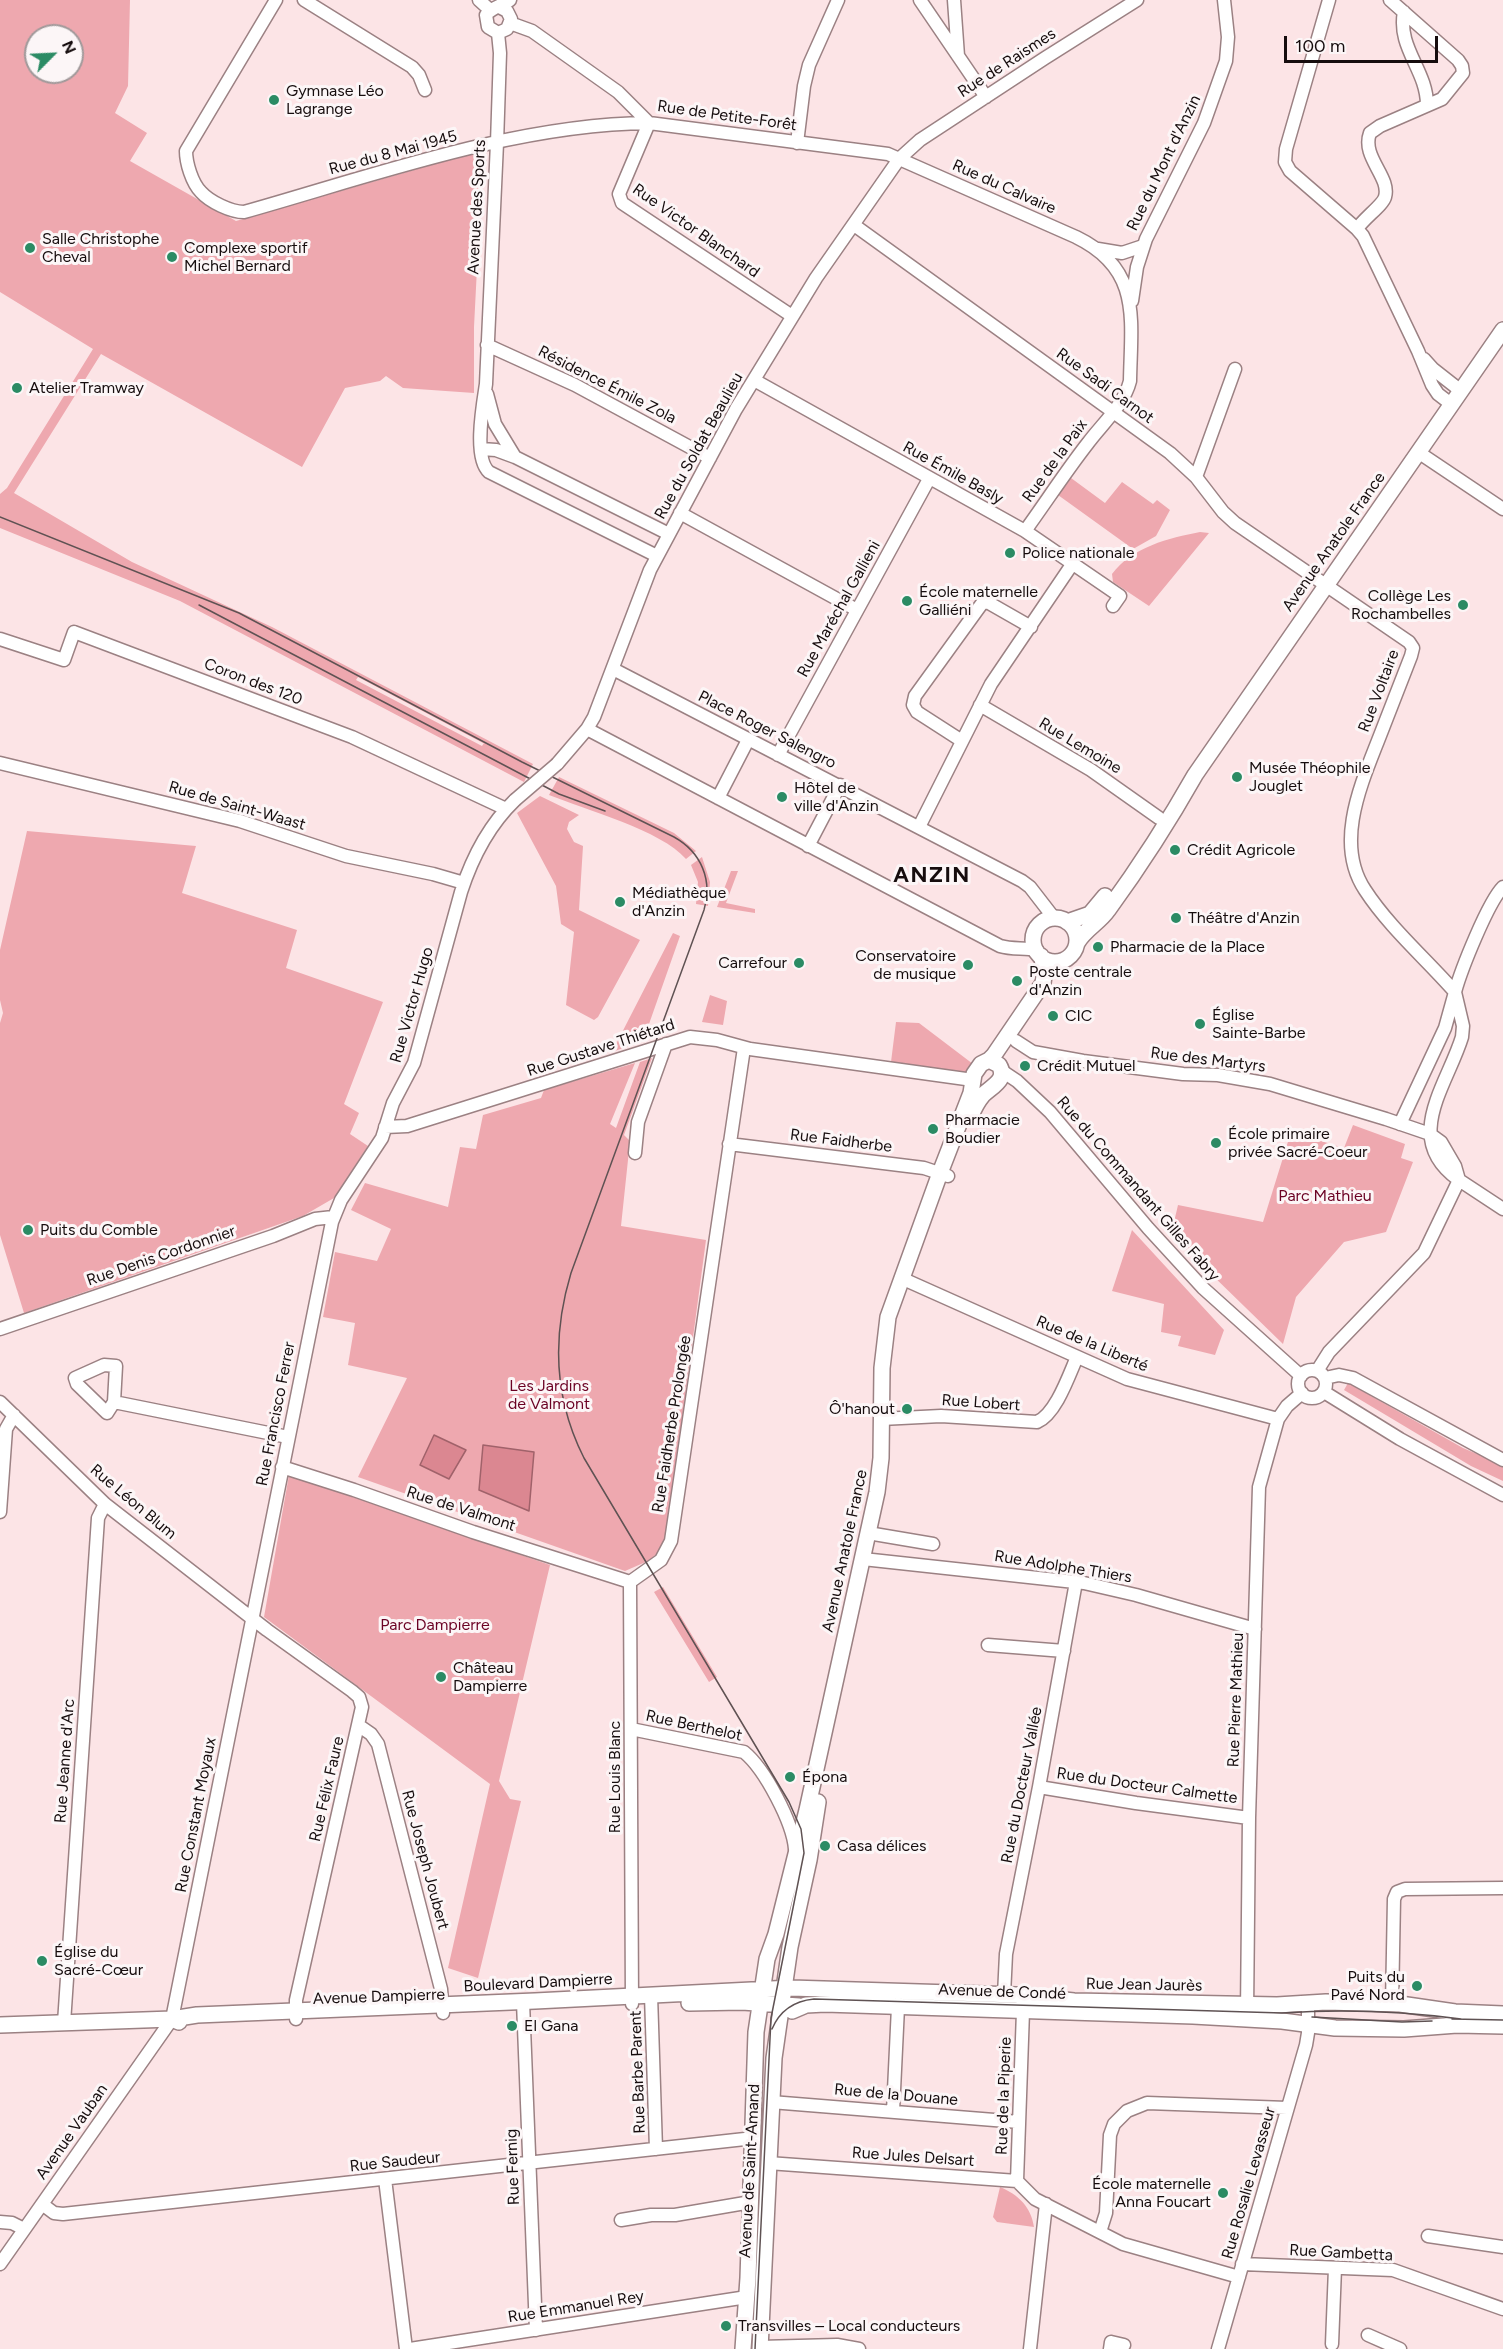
<!DOCTYPE html>
<meta charset="utf-8">
<style>
body{margin:0}
#map{position:relative;width:1503px;height:2349px;overflow:hidden;background:#fce4e6;font-family:Figtree,sans-serif}
canvas{display:block}
.north{position:absolute;left:24px;top:24px;width:60px;height:60px;box-sizing:border-box;background:#fcf6f7;border:2px solid #a0999a;border-radius:50%;rotate:66deg;font-size:16px;font-weight:700;line-height:24px;text-align:center;color:#160d0e}
.north::after{content:'';display:block;margin:auto;width:21px;height:27px;background:#2b8b64;clip-path:polygon(50% 0,100% 100%,50% 72%,0 100%)}
.scale{position:absolute;left:1284px;top:36px;width:154px;height:27px;box-sizing:border-box;border:3px solid #160d0e;border-top:0;padding-left:8px;font-size:18px;line-height:21px;white-space:nowrap;color:#160d0e;-webkit-text-stroke:4px #fcf6f7;paint-order:stroke}
</style>
<div id="map">
<canvas width="1503" height="2349"></canvas>
<div class="north">N</div>
<div class="scale">100 m</div>
</div>
<script>
const ctx = document.querySelector('canvas').getContext('2d');
ctx.lineJoin = 'round';
function fill(path, color) {
  ctx.fillStyle = color;
  ctx.fill(path, 'evenodd');
}
function stroke(path, color, width, dash) {
  ctx.strokeStyle = color;
  ctx.lineWidth = width;
  ctx.lineCap = dash ? 'butt' : 'round';
  ctx.setLineDash(dash || []);
  ctx.stroke(path);
}
function label(font, color, halo, rows, align = 'center') {
  ctx.font = font + ' Figtree,sans-serif';
  ctx.lineWidth = 6;
  ctx.setLineDash([]);
  ctx.textBaseline = 'middle';
  ctx.strokeStyle = halo;
  ctx.fillStyle = color;
  for (const [text, x, y, turn = 0] of rows) {
    ctx.save();
    ctx.translate(x, y);
    ctx.rotate((+turn || 0) * Math.PI / 180);
    ctx.textAlign = isNaN(turn) ? turn : align;
    if (halo) ctx.strokeText(text, 0, 0);
    ctx.fillText(text, 0, 0);
    ctx.restore();
  }
}
const green = new Path2D(`
 M 0,0 L 130,0 L 128,86 L 115,113 L 147,133 L 130,161 L 236,221 L 480,151 L 487,156 L 487,163 L 482,170 L 474,327 L 474,393 L 403,388 L 386,376 L 380,381 L 345,388 L 302,467 L 101,354 L 14,493 L 132,562 L 272,627 L 533,764 L 524,782 L 180,601 L 0,528 L 0,494 L 7,488 L 93,349 L 0,292 ZM 36,36 L 72,36 L 72,72 L 36,72 ZM 358,677 L 483,743 L 484,743 L 482,746 L 356,680 Z
 M 1071,478 L 1105,503 L 1122,482 L 1153,504 L 1157,500 L 1170,510 L 1156,536 L 1133,549 L 1058,495 Z
 M 1200,532 L 1209,533 L 1149,606 L 1113,582 L 1112,574 C 1132,547 1169,538 1200,532 Z
 M 559,777 L 674,833 L 696,851 L 686,859 C 661,830 586,810 549,795 Z
 M 540,796 L 579,815 L 569,822 L 567,829 L 574,842 L 583,846 L 579,910 L 640,940 L 598,1017 L 594,1020 L 566,1005 L 574,932 L 561,924 L 556,886 L 517,813 Z
 M 27,831 L 196,846 L 182,893 L 297,930 L 286,968 L 383,1002 L 344,1104 L 359,1113 L 350,1134 L 368,1146 L 334,1198 L 303,1216 L 24,1313 L 0,1235 L 0,1023 L 3,1013 L 0,1000 L 0,950 Z
 M 702,857 L 710,882 L 708,906 L 696,904 L 698,882 L 691,865 Z
 M 731,871 L 738,871 L 726,903 L 755,909 L 755,913 L 717,907 Z
 M 673,933 L 680,936 L 643,1041 L 612,1052 Z
 M 710,995 L 727,1001 L 723,1025 L 702,1022 Z
 M 896,1022 L 919,1023 L 973,1064 L 967,1073 L 891,1062 Z
 M 652,1058 L 624,1135 L 630,1141 L 621,1226 L 706,1240 L 665,1547 L 648,1561 L 625,1571 L 358,1477 L 407,1378 L 348,1365 L 355,1323 L 323,1317 L 335,1252 L 377,1261 L 391,1229 L 351,1210 L 365,1183 L 448,1207 L 460,1147 L 476,1149 L 483,1115 L 541,1098 L 544,1090 L 635,1063 L 610,1124 L 616,1128 L 640,1062 Z
 M 1353,1125 L 1405,1144 L 1401,1158 L 1413,1162 L 1386,1232 L 1344,1242 L 1296,1297 L 1283,1344 L 1171,1235 L 1178,1205 L 1263,1222 L 1291,1132 L 1344,1148 Z
 M 1132,1230 L 1224,1330 L 1215,1355 L 1178,1346 L 1181,1336 L 1161,1332 L 1164,1304 L 1112,1291 Z
 M 1348,1383 L 1463,1448 L 1503,1465 L 1503,1481 L 1471,1466 L 1344,1390 Z
 M 289,1475 L 550,1565 L 499,1781 L 510,1799 L 521,1801 L 478,1978 L 448,1968 L 490,1784 L 264,1617 Z
 M 663,1587 L 717,1677 L 709,1682 L 654,1592 Z
 M 1000,2187 C 1019,2195 1031,2207 1034,2227 L 997,2222 L 993,2217 Z`);
const water = new Path2D(`
 M 434,1435 L 466,1450 L 449,1479 L 420,1465 Z
 M 483,1445 L 534,1452 L 529,1511 L 479,1490 Z`);
const minor = new Path2D(`
 M 276,0 L 186,151 C 186,163 192,183 201,192 C 210,202 231,212 244,212 C 372,176 515,124 649,123 L 888,154 L 1076,237 C 1142,269 1131,319 1130,381 C 1124,405 1102,424 1088,443 C 1066,471 1046,502 1025,531
 M 304,0 L 412,67 L 419,75 L 425,90
 M 479,0 L 490,10
 M 920,0 L 986,97
 M 954,0 L 958,56
 M 1329,0 L 1286,149 L 1285,162 L 1290,171 L 1357,229 L 1363,236 L 1418,351 L 1432,385 L 1438,394 L 1451,404
 M 499,7 L 507,11 L 511,19 L 507,29 L 498,33 L 488,27 L 486,15 C 492,7 502,6 510,0
 M 1404,12 C 1397,48 1427,70 1427,105
 M 510,23 L 532,31 L 618,92 L 649,123
 M 498,33 L 500,53 L 497,143 L 486,384 C 483,404 473,458 489,472 L 657,556
 M 649,123 L 619,194 L 622,203 L 792,316
 M 797,143 L 804,86 L 809,65 L 838,0
 M 854,225 L 1170,453 L 1196,477 L 1223,512 L 1235,523 L 1409,642 L 1413,648 L 1411,656 C 1401,682 1391,707 1381,733 C 1363,780 1333,842 1365,890 C 1389,927 1426,959 1455,992
 M 1357,229 C 1363,219 1383,205 1385,197 C 1391,177 1361,157 1370,133 L 1380,126 L 1442,99 L 1463,73 L 1462,66 L 1458,60 L 1390,0
 M 1098,249 L 1122,253 L 1143,246
 M 1132,301 L 1137,267 L 1146,239 L 1204,123 L 1226,61 L 1228,37 L 1224,0
 M 487,345 L 575,385 L 710,458
 M 1424,359 L 1433,369 L 1461,391
 M 754,380 L 1025,531 L 1120,596 L 1113,606
 M 487,394 L 495,424 L 515,457
 M 481,449 L 496,450 L 515,457 L 669,534
 M 1418,452 L 1503,509
 M 1196,477 L 1235,369
 M 680,513 L 857,610
 M 0,639 L 64,660 L 74,632 L 352,737 L 506,809
 M 613,669 L 1022,881 L 1030,887 L 1054,918
 M 980,705 L 1091,770 L 1159,818
 M 587,729 L 1000,946 C 1013,950 1024,947 1037,950
 M 962,741 L 917,712 L 913,705 L 915,696 L 983,602 L 989,603 L 1031,627
 M 778,755 L 929,479
 M 0,763 L 240,821 L 346,856 L 433,874 L 464,883
 M 557,764 L 587,729 L 594,717 L 650,570 L 736,409 L 816,278 L 899,159 L 920,140 L 1045,58 L 1137,0
 M 718,798 L 748,740
 M 919,827 L 991,684 L 1073,563
 M 808,846 L 840,785
 M 1455,992 C 1461,970 1488,902 1503,887
 M 1016,1041 L 1033,1052 L 1083,1061 L 1183,1074 L 1218,1075 L 1270,1084 L 1386,1119 L 1430,1134 L 1441,1142 L 1455,1166 L 1459,1180 L 1503,1209
 M 1002,1071 L 1017,1081 L 1050,1112 L 1148,1228 L 1203,1288 L 1301,1376
 M 385,1127 L 407,1126 L 690,1037 L 717,1040 L 750,1049 L 973,1080
 M 729,1144 L 924,1168 L 948,1176
 M 635,1153 L 638,1122 L 666,1044
 M 901,1278 L 1127,1379 L 1278,1419
 M 0,1329 L 273,1236 L 315,1219 L 333,1217
 M1298 1384a14 14 0 1 1 28 0a14 14 0 1 1-28 0Z
 M 1317,1371 L 1329,1352 L 1424,1253 L 1459,1180 C 1401,1139 1447,1086 1462,1037 L 1463,1026 L 1455,992 L 1445,1028 L 1400,1124
 M 1325,1378 L 1339,1375 L 1353,1378 L 1503,1460
 M 1324,1392 L 1400,1439 L 1503,1495
 M 0,1402 L 105,1504 L 267,1630 L 352,1691 L 359,1697 L 362,1707 L 296,2000 L 296,2019
 M 114,1402 L 116,1366 L 104,1365 L 75,1378 L 77,1384 L 107,1413 L 114,1402 L 288,1437
 M 881,1419 L 941,1416 L 1037,1422 C 1056,1414 1069,1375 1077,1357
 M 282,1467 L 354,1490 L 473,1532 L 630,1582
 M 0,1512 L 6,1429 L 14,1415
 M 868,1533 L 933,1544
 M 863,1559 L 1084,1583 L 1136,1595 L 1255,1629
 M 630,1582 L 661,1560 L 671,1541 L 744,1048
 M 630,1582 L 632,2004
 M 988,1645 L 1064,1651
 M 358,1725 L 371,1734 L 378,1744 L 441,1989 L 443,2013
 M 631,1729 L 744,1752 C 765,1769 793,1823 795,1849
 M 1039,1787 L 1136,1803 L 1249,1818
 M 651,1995 L 656,2149
 M 1004,1995 L 1006,1954 L 1039,1787 L 1076,1582
 M 523,2002 L 536,2330
 M 1392,2004 L 1394,1899 L 1397,1892 L 1405,1889 L 1503,1888
 M 1247,2012 L 1249,1818 L 1259,1487 L 1278,1419 L 1287,1406 L 1302,1393
 M 64,2023 L 98,1518 L 105,1504
 M 771,2102 L 1019,2122
 M 893,2111 L 898,2007
 M 768,2163 L 1017,2181 L 1035,2199 L 1123,2244 L 1239,2277
 M 385,2179 L 406,2349
 M 1017,2181 L 1023,2011
 M 42,2204 L 54,2213 L 63,2214 L 754,2138
 M 621,2220 L 651,2215 L 675,2215 L 751,2202
 M 0,2222 L 12,2223 L 24,2229
 M 1100,2232 L 1106,2213 L 1110,2135 L 1114,2124 L 1127,2111 L 1147,2103 L 1287,2108
 M 1428,2236 L 1503,2247
 M 0,2264 L 172,2019 L 332,1222 L 341,1200 L 382,1138 L 393,1103 L 414,1063 L 461,892 C 472,858 488,826 515,800
 M 1242,2264 L 1393,2270 L 1503,2309
 M 1368,2335 L 1400,2349
 M 1332,2344 L 1335,2268
 M 760,2347 L 837,2345 L 859,2349
 M 410,2349 L 747,2297
 M 1030,2349 L 1046,2204
 M 1110,2349 L 1111,2342 L 1124,2345
 M 1218,2349 L 1306,2045 L 1308,2033 L 1308,2003`);
const major = new Path2D(`
 M1033 940a22 22 0 1 1 44 0a22 22 0 1 1-44 0Z
 M 1067,922 L 1090,914 L 1105,896
 M 1077,943 C 1085,929 1099,923 1108,910 C 1140,866 1169,821 1195,775 L 1503,330
 M 971,1116 C 974,1108 978,1101 983,1095 C 992,1086 1008,1080 999,1065 L 989,1060
 M 689,2003 L 742,2002 L 799,2006
 M 792,2011 L 806,2005 L 825,2004 L 1193,2016 L 1282,2021 L 1335,2028 L 1404,2029 L 1457,2025 L 1503,2026
 M 172,2019 L 197,2015 L 535,2001 L 791,1988 L 1016,1995 L 1074,2001 L 1277,2005 L 1326,2002 L 1400,2004 L 1455,2012 L 1503,2014
 M 0,2025 L 172,2019 L 179,2022
 M 743,2349 L 748,2278 L 756,2032 L 767,1959 L 776,1934 L 807,1810 L 877,1492 L 881,1458 L 882,1368 L 888,1317 L 940,1173 L 971,1093 L 974,1074 L 981,1064 L 989,1060 L 994,1055 L 1043,983 L 1045,969 L 1041,956
 M 760,2349 L 774,2058 L 790,1947 L 809,1860 L 818,1802`);
const tram = new Path2D(`
 M 0,517 L 239,613 L 522,762 L 674,837 C 701,852 713,880 704,910 L 571,1273 C 552,1336 554,1399 584,1458 L 789,1802 L 801,1829 L 804,1853 L 771,2018 L 755,2349
 M 199,605 L 559,794 L 605,811
 M 1312,2017 L 1402,2022 L 1432,2021
 M 1452,2019 L 1503,2020
 M 772,2029 C 780,2010 794,2001 814,1999 L 1282,2013 C 1342,2009 1401,2011 1461,2019`);
const minorBridge = new Path2D(`
 M 515,800 L 557,764`);
const markers = [
 [274,100,6,"#2b8b64"],
 [30,248,6,"#2b8b64"],
 [172,257,6,"#2b8b64"],
 [17,388,6,"#2b8b64"],
 [1010,553,6,"#2b8b64"],
 [907,601,6,"#2b8b64"],
 [1463,605,6,"#2b8b64"],
 [1237,777,6,"#2b8b64"],
 [782,797,6,"#2b8b64"],
 [1175,850,6,"#2b8b64"],
 [620,902,6,"#2b8b64"],
 [1176,918,6,"#2b8b64"],
 [1098,947,6,"#2b8b64"],
 [799,963,6,"#2b8b64"],
 [968,965,6,"#2b8b64"],
 [1017,981,6,"#2b8b64"],
 [1053,1016,6,"#2b8b64"],
 [1200,1024,6,"#2b8b64"],
 [1025,1066,6,"#2b8b64"],
 [933,1129,6,"#2b8b64"],
 [1216,1143,6,"#2b8b64"],
 [28,1230,6,"#2b8b64"],
 [907,1409,6,"#2b8b64"],
 [441,1677,6,"#2b8b64"],
 [790,1777,6,"#2b8b64"],
 [825,1846,6,"#2b8b64"],
 [42,1961,6,"#2b8b64"],
 [1417,1986,6,"#2b8b64"],
 [512,2026,6,"#2b8b64"],
 [1223,2193,6,"#2b8b64"],
 [726,2326,6,"#2b8b64"]
];
const streetNames = [
 ["Rue de Raismes",1007,63,-33],
 ["Rue de Petite-Forêt",727,116,8],
 ["Rue du 8 Mai 1945",393,153,-15],
 ["Rue du Mont d'Anzin",1164,163,-64],
 ["Rue du Calvaire",1004,187,24],
 ["Avenue des Sports",477,207,-87],
 ["Rue Victor Blanchard",696,231,35],
 ["Résidence Émile Zola",607,385,27],
 ["Rue Sadi Carnot",1105,386,36],
 ["Rue du Soldat Beaulieu",699,446,-61],
 ["Rue de la Paix",1055,461,-54],
 ["Rue Émile Basly",953,473,29],
 ["Avenue Anatole France",1334,542,-55],
 ["Rue Maréchal Gallieni",839,609,-61],
 ["Coron des 120",253,682,21],
 ["Rue Voltaire",1379,691,-69],
 ["Place Roger Salengro",767,730,27],
 ["Rue Lemoine",1080,746,31],
 ["Rue de Saint-Waast",237,806,16],
 ["Rue Victor Hugo",412,1005,-74],
 ["Rue Gustave Thiétard",601,1048,-18],
 ["Rue des Martyrs",1208,1060,7],
 ["Rue Faidherbe",841,1141,7],
 ["Rue du Commandant Gilles Fabry",1138,1189,49],
 ["Rue Denis Cordonnier",161,1256,-19],
 ["Rue de la Liberté",1092,1344,23],
 ["Rue Lobert",981,1403,4],
 ["Rue Francisco Ferrer",276,1414,-79],
 ["Rue Faidherbe Prolongée",672,1424,-81],
 ["Rue Léon Blum",133,1502,40],
 ["Rue de Valmont",461,1509,18],
 ["Avenue Anatole France",845,1551,-78],
 ["Rue Adolphe Thiers",1063,1567,9],
 ["Rue Pierre Mathieu",1236,1700,-88],
 ["Rue Berthelot",694,1726,12],
 ["Rue Jeanne d'Arc",65,1761,-86],
 ["Rue Louis Blanc",615,1777,-90],
 ["Rue du Docteur Vallée",1022,1785,-79],
 ["Rue du Docteur Calmette",1147,1786,8],
 ["Rue Félix Faure",327,1789,-77],
 ["Rue Constant Moyaux",196,1815,-79],
 ["Rue Joseph Joubert",425,1860,75],
 ["Boulevard Dampierre",538,1983,-3],
 ["Rue Jean Jaurès",1144,1985,1],
 ["Avenue de Condé",1002,1992,2],
 ["Avenue Dampierre",379,1997,-2],
 ["Rue Barbe Parent",638,2072,-92],
 ["Rue de la Douane",896,2095,5],
 ["Rue de la Piperie",1004,2096,-88],
 ["Avenue Vauban",72,2132,-55],
 ["Rue Jules Delsart",913,2157,4],
 ["Rue Saudeur",395,2162,-6],
 ["Rue Fernig",513,2167,-92],
 ["Avenue de Saint-Amand",750,2171,-87],
 ["Rue Rosalie Levasseur",1249,2183,-74],
 ["Rue Gambetta",1341,2253,3],
 ["Rue Emmanuel Rey",576,2307,-9]
];
const poiNames = [
 ["Gymnase Léo",286,91],
 ["Lagrange",286,109],
 ["Salle Christophe",42,239],
 ["Cheval",42,257],
 ["Complexe sportif",184,248],
 ["Michel Bernard",184,266],
 ["Atelier Tramway",29,388],
 ["Police nationale",1022,553],
 ["École maternelle",919,592],
 ["Galliéni",919,610],
 ["Collège Les",1451,596,"right"],
 ["Rochambelles",1451,614,"right"],
 ["Musée Théophile",1249,768],
 ["Jouglet",1249,786],
 ["Hôtel de",794,788],
 ["ville d'Anzin",794,806],
 ["Crédit Agricole",1187,850],
 ["Médiathèque",632,893],
 ["d'Anzin",632,911],
 ["Théâtre d'Anzin",1188,918],
 ["Pharmacie de la Place",1110,947],
 ["Conservatoire",956,956,"right"],
 ["de musique",956,974,"right"],
 ["Carrefour",787,963,"right"],
 ["Poste centrale",1029,972],
 ["d'Anzin",1029,990],
 ["Église",1212,1015],
 ["Sainte-Barbe",1212,1033],
 ["CIC",1065,1016],
 ["Crédit Mutuel",1037,1066],
 ["Pharmacie",945,1120],
 ["Boudier",945,1138],
 ["École primaire",1228,1134],
 ["privée Sacré-Coeur",1228,1152],
 ["Puits du Comble",40,1230],
 ["Ô'hanout",895,1409,"right"],
 ["Château",453,1668],
 ["Dampierre",453,1686],
 ["Épona",802,1777],
 ["Casa délices",837,1846],
 ["Église du",54,1952],
 ["Sacré-Cœur",54,1970],
 ["Puits du",1405,1977,"right"],
 ["Pavé Nord",1405,1995,"right"],
 ["El Gana",524,2026],
 ["École maternelle",1211,2184,"right"],
 ["Anna Foucart",1211,2202,"right"],
 ["Transvilles – Local conducteurs",738,2326]
];
const parkNames = [
 ["Parc Mathieu",1325,1196],
 ["Les Jardins",549,1386],
 ["de Valmont",549,1404],
 ["Parc Dampierre",435,1625]
];
const districtNames = [
 ["ANZIN",932,876]
];
fill(green, '#eea8af');
fill(water, '#db8791');
stroke(water, '#a0626a', 1.5);
stroke(minor, '#9b8183', 15);
stroke(major, '#9b8183', 18);
stroke(minor, '#fff', 12);
stroke(major, '#fff', 15);
stroke(tram, '#5f5253', 1.5);
stroke(minorBridge, '#9b8183', 15, []);
stroke(minorBridge, '#fff', 12);
for (const [x, y, r, color] of markers) {
  const dot = new Path2D();
  dot.arc(x, y, r, 0, 2 * Math.PI);
  ctx.fillStyle = color;
  ctx.fill(dot);
  stroke(dot, '#fcf6f7', 2);
}
label('16px', '#160d0e', '#fcf6f7', streetNames);
label('16px', '#160d0e', '#fcf6f7', poiNames, 'left');
label('16px', '#6b0224', '#fcf6f7', parkNames);
ctx.letterSpacing = '1.5px';
label('bold 22px', '#160d0e', '#fcf6f7', districtNames);
ctx.letterSpacing = '0px';
</script>
